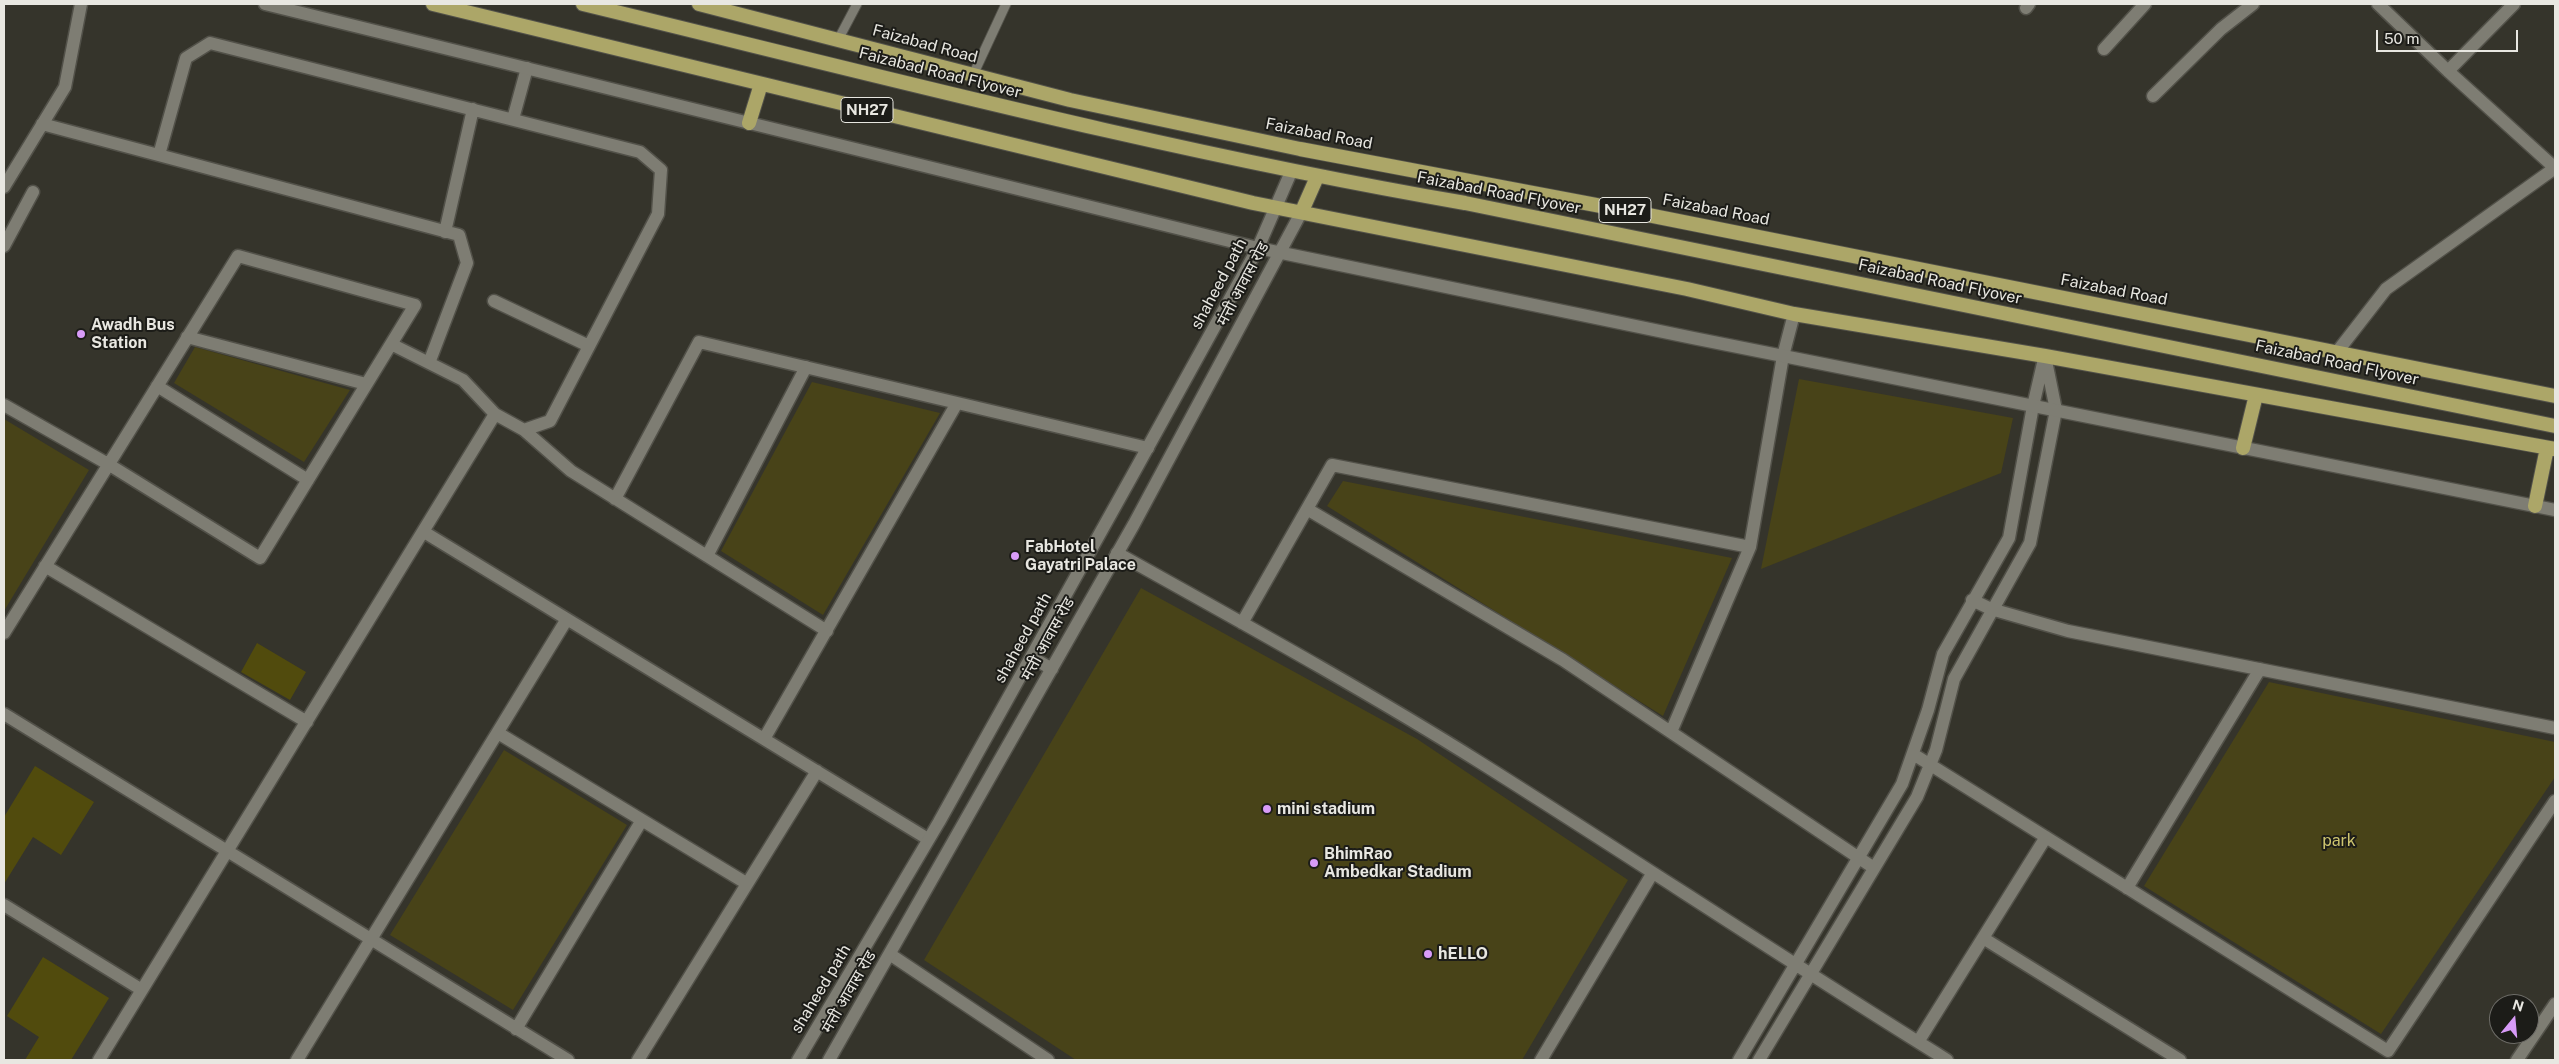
<!DOCTYPE html>
<meta charset="utf-8">
<style>
body{margin:0}
#map{position:relative;width:2559px;height:1064px;overflow:hidden;background:#35342b;font-family:"Public Sans",sans-serif}
canvas{display:block}
.frame{position:absolute;inset:0;border:5px solid #e8e7e1;pointer-events:none}
.north{position:absolute;left:2489px;top:994px;width:50px;height:50px;box-sizing:border-box;background:#1c1c18;border:1px solid #6e6d68;border-radius:50%;rotate:17deg;font-size:14px;font-weight:700;line-height:20px;text-align:center;color:#e8e7e1}
.north::after{content:'';display:block;margin:auto;width:18px;height:22px;background:#d89bf8;clip-path:polygon(50% 0,100% 100%,50% 72%,0 100%)}
.scale{position:absolute;left:2376px;top:30px;width:142px;height:22px;box-sizing:border-box;border:2px solid #e8e7e1;border-top:0;padding-left:6px;font-size:15px;line-height:18px;white-space:nowrap;color:#e8e7e1;-webkit-text-stroke:4px #1c1c18;paint-order:stroke}
</style>
<div id="map">
<canvas width="2559" height="1064"></canvas>
<div class="frame"></div>
<div class="north">N</div>
<div class="scale">50 m</div>
</div>
<script>
const ctx = document.querySelector('canvas').getContext('2d');
ctx.lineJoin = 'round';
function fill(path, color) {
  ctx.fillStyle = color;
  ctx.fill(path, 'evenodd');
}
function stroke(path, color, width, dash) {
  ctx.strokeStyle = color;
  ctx.lineWidth = width;
  ctx.lineCap = dash ? 'butt' : 'round';
  ctx.setLineDash(dash || []);
  ctx.stroke(path);
}
function label(font, color, halo, rows, align = 'center') {
  ctx.font = font + ' "Public Sans","Noto Sans Devanagari",sans-serif';
  ctx.lineWidth = 4;
  ctx.setLineDash([]);
  ctx.textBaseline = 'middle';
  ctx.strokeStyle = halo;
  ctx.fillStyle = color;
  for (const [text, x, y, turn = 0] of rows) {
    ctx.save();
    ctx.translate(x, y);
    ctx.rotate((+turn || 0) * Math.PI / 180);
    ctx.textAlign = isNaN(turn) ? turn : align;
    if (halo) ctx.strokeText(text, 0, 0);
    ctx.fillText(text, 0, 0);
    ctx.restore();
  }
}
const green = new Path2D(`
 M 195,347 L 350,390 L 304,462 L 174,383 Z
 M 1799,379 L 2013,418 L 2001,473 L 1761,569 Z
 M 812,382 L 940,413 L 823,615 L 721,551 Z
 M 4,419 L 89,470 L 4,611 Z
 M 1343,481 L 1732,558 L 1663,716 L 1327,506 Z
 M 1141,588 L 1417,739 L 1628,880 L 1522,1060 L 1076,1060 L 924,960 Z
 M 2269,682 L 2555,742 L 2555,777 L 2381,1034 L 2144,886 Z
 M 504,750 L 627,825 L 513,1010 L 390,935 Z`);
const building = new Path2D(`
 M 257,643 L 306,672 L 290,700 L 241,672 Z
 M 35,766 L 94,802 L 61,855 L 33,837 L 4,884 L 4,817 Z
 M 43,957 L 109,998 L 71,1060 L 25,1060 L 39,1037 L 7,1016 Z`);
const service = new Path2D(`
 M 838,40 L 857,4
 M 973,75 L 1006,4`);
const minor = new Path2D(`
 M 2378,4 L 2448,71
 M 2514,4 L 2448,71 L 2555,168
 M 2026,8 L 2029,4
 M 2104,49 L 2145,4
 M 2153,96 L 2221,29 L 2253,4
 M 513,119 L 527,68
 M 42,124 L 459,235 L 467,263 L 429,363
 M 159,155 L 186,58 L 210,43 L 640,152 L 661,170 L 658,214 L 550,421 L 524,430
 M 4,187 L 65,87 L 81,4
 M 445,232 L 473,109
 M 4,246 L 33,192
 M 494,301 L 589,346
 M 187,337 L 366,384
 M 391,344 L 463,380 L 495,414 L 524,430 L 571,471 L 827,631
 M 2337,352 L 2386,289 L 2555,168
 M 157,386 L 308,480
 M 4,405 L 108,464 L 260,558 L 415,305 L 238,256 L 4,633
 M 615,499 L 699,342 L 1148,448
 M 1307,509 L 1563,660 L 1874,868
 M 424,532 L 928,839
 M 1117,553 C 1239,621 1363,689 1481,763 C 1637,861 1790,963 1947,1060
 M 707,556 L 806,367
 M 45,566 L 307,722
 M 1972,600 L 1991,609 L 2068,631 L 2555,728
 M 1242,623 L 1332,465 L 1750,547
 M 4,714 L 568,1060
 M 1671,732 L 1750,547 L 1783,356 L 1794,314
 M 498,733 L 746,883
 M 764,739 L 957,403
 M 1913,754 L 2388,1051 L 2555,801
 M 2127,888 L 2260,669
 M 4,905 L 142,990
 M 1983,938 L 2180,1060
 M 891,955 L 1048,1060
 M 516,1029 L 642,820
 M 1918,1042 L 2046,837
 M 99,1060 L 495,414
 M 297,1060 L 567,619
 M 638,1060 L 817,771
 M 1541,1060 L 1652,874
 M 1739,1060 L 1902,784 L 1928,710 L 1943,654 L 2009,538 L 2033,406 L 2044,359
 M 1759,1060 L 1917,797 L 1936,750 L 1954,679 L 2030,543 L 2056,410 L 2045,356
 M 2517,1060 L 2555,1004`);
const tertiary = new Path2D(`
 M 265,4 L 1258,248 L 1693,338 L 2555,510
 M 1031,657 L 1052,669
 M 798,1060 L 939,822 L 1132,476 L 1258,248 L 1291,172
 M 829,1060 L 1134,524 L 1302,211`);
const trunk = new Path2D(`
 M 433,4 L 1253,203 L 1687,289 L 1794,314 L 2045,356 L 2555,449
 M 583,4 C 876,75 1168,152 1465,203 L 2555,426
 M 699,4 L 1070,100 L 1300,149 L 1633,212 L 2555,396
 M 749,123 L 761,84
 M 1302,211 L 1317,177
 M 2243,448 L 2256,395
 M 2535,506 L 2547,448`);
const markers = [
 [81,334,5,"#d89bf8"],
 [1015,556,5,"#d89bf8"],
 [1267,809,5,"#d89bf8"],
 [1314,863,5,"#d89bf8"],
 [1428,954,5,"#d89bf8"]
];
const shields = [
 [867,110,52],
 [1625,210,52]
];
const shieldNames = [
 ["NH27",867,110],
 ["NH27",1625,210]
];
const streetNames = [
 ["Faizabad Road",925,44,15],
 ["Faizabad Road Flyover",940,73,14],
 ["Faizabad Road",1319,134,11],
 ["Faizabad Road Flyover",1499,193,11],
 ["Faizabad Road",1716,210,11],
 ["Faizabad Road Flyover",1940,282,12],
 ["shaheed path",1219,284,-62],
 ["मंत्ती आवास रोड",1243,284,-62],
 ["Faizabad Road",2114,290,11],
 ["Faizabad Road Flyover",2337,363,12],
 ["shaheed path",1023,638,-61],
 ["मंत्ती आवास रोड",1048,639,-61],
 ["shaheed path",821,989,-59],
 ["मंत्ती आवास रोड",849,992,-60]
];
const poiNames = [
 ["Awadh Bus",91,325],
 ["Station",91,343],
 ["FabHotel",1025,547],
 ["Gayatri Palace",1025,565],
 ["mini stadium",1277,809],
 ["BhimRao",1324,854],
 ["Ambedkar Stadium",1324,872],
 ["hELLO",1438,954]
];
const parkNames = [
 ["park",2339,841]
];
fill(green, '#484318');
fill(building, '#514b0d');
stroke(service, '#525149', 11);
stroke(minor, '#525149', 15);
stroke(tertiary, '#525149', 15);
stroke(trunk, '#525149', 16);
stroke(service, '#7e7d73', 9);
stroke(minor, '#7e7d73', 12);
stroke(tertiary, '#7e7d73', 12);
stroke(trunk, '#aca668', 14);
for (const [x, y, r, color] of markers) {
  const dot = new Path2D();
  dot.arc(x, y, r, 0, 2 * Math.PI);
  ctx.fillStyle = color;
  ctx.fill(dot);
  stroke(dot, '#1c1c18', 2);
}
for (const [x, y, w] of shields) {
  const box = new Path2D();
  box.roundRect(x - w / 2, y - 12.5, w, 25, 4);
  ctx.fillStyle = '#1c1c18';
  ctx.fill(box);
  stroke(box, '#e8e7e1', 1);
}
label('bold 15px', '#e8e7e1', null, shieldNames);
label('16px', '#e8e7e1', '#1c1c18', streetNames);
label('bold 16px', '#e8e7e1', '#1c1c18', poiNames, 'left');
label('16px', '#cec56f', '#1c1c18', parkNames);
</script>
